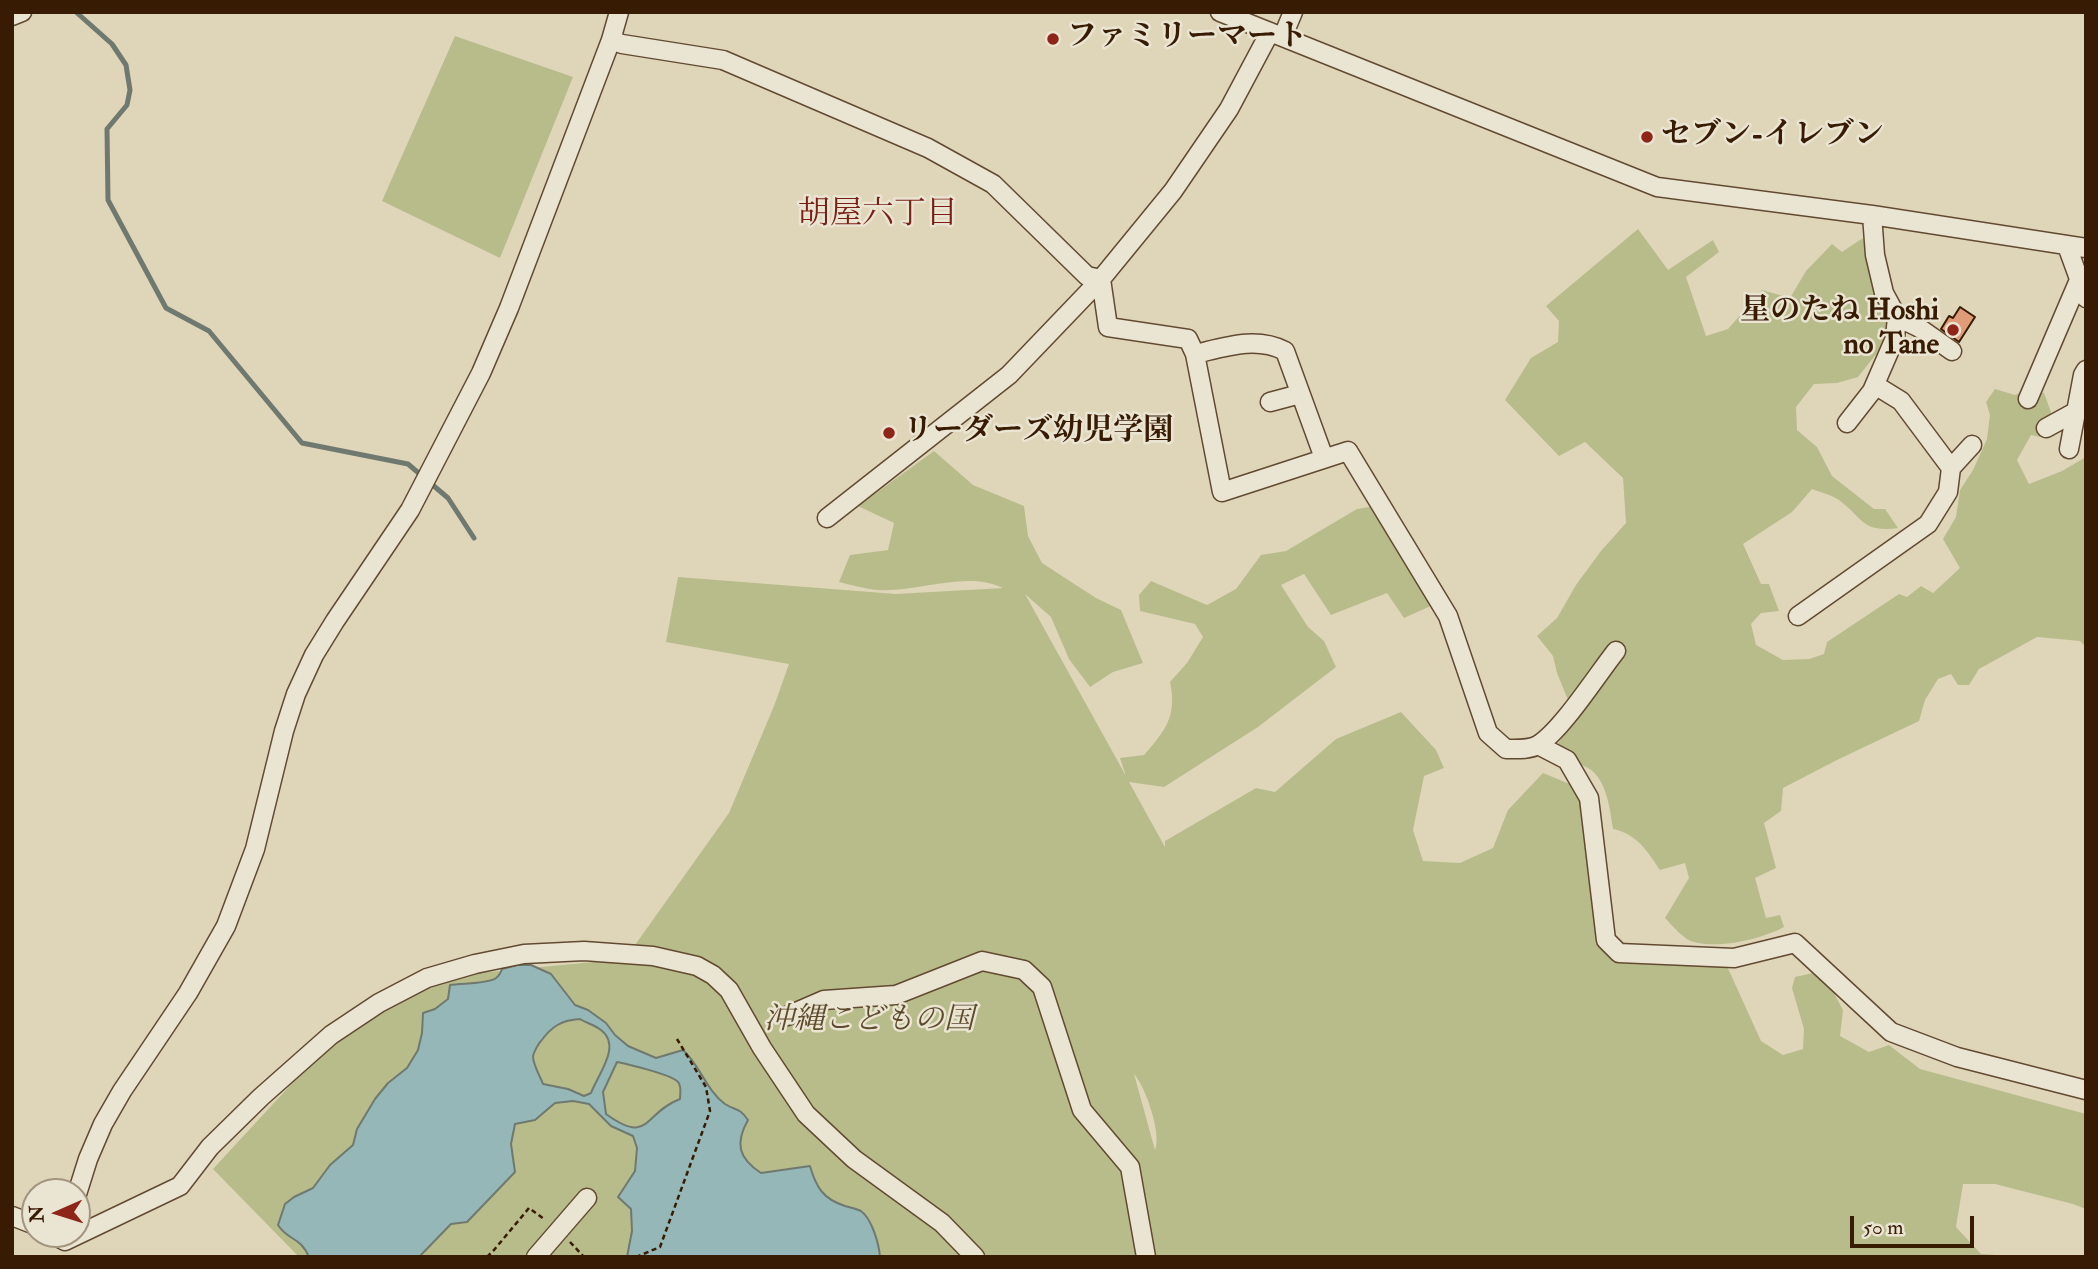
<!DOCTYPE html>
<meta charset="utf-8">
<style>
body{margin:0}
#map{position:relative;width:2098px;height:1269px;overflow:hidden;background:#dfd6ba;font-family:"IM FELL Double Pica",serif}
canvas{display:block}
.frame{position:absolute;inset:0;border:14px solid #381b03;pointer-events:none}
.north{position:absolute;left:21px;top:1178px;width:70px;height:70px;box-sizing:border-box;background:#eae4d2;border:2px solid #a3947f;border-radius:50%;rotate:267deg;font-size:19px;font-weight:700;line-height:28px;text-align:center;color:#381b03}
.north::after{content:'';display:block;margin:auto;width:24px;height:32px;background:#8f2418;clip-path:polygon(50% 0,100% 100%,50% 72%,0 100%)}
.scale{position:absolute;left:1850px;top:1216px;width:124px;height:32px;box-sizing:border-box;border:4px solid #381b03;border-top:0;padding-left:9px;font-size:21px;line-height:24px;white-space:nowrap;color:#381b03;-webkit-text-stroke:5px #eae4d2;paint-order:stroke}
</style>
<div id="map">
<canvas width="2098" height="1269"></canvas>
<div class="frame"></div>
<div class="north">N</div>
<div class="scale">50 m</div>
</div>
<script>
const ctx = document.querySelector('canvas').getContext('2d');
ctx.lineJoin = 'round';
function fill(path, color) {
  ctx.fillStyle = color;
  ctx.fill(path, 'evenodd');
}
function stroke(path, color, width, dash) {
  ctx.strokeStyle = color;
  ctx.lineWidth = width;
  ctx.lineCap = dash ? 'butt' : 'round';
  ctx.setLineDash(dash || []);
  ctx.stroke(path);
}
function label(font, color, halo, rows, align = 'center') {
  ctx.font = font + ' "IM FELL Double Pica","Noto Serif JP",serif';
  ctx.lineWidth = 5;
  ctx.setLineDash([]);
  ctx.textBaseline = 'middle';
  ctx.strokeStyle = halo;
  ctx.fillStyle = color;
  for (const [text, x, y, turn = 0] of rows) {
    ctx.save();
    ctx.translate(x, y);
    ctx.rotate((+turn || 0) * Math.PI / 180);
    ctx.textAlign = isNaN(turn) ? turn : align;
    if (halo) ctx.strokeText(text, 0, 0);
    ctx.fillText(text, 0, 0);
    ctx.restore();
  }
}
const green = new Path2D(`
 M 455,36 L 573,77 L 500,258 L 382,201 Z
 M 1638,229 L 1668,270 L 1713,240 L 1719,252 L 1686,277 L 1706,336 L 1728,329 L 1762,290 L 1790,298 L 1806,271 L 1832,244 L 1842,252 L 1863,238 L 1873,273 L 1889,316 L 1885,343 L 1858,377 L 1837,383 L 1814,384 L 1796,407 L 1797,430 L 1817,447 L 1832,476 L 1874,509 L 1885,509 L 1898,528 C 1862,533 1863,518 1839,500 C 1831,495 1820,492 1812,489 L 1792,512 L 1743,544 L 1761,584 L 1769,584 L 1779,611 L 1761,613 L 1751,624 L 1756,645 L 1783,660 L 1809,659 L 1824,654 L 1827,642 L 1899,594 L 1907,597 L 1921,586 L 1933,593 L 1960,568 L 1943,539 L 1956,517 L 1960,490 L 1973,470 L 1987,439 L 1990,415 L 1986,402 L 1995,389 L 2015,395 L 2028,390 L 2044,393 L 2051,412 L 2045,438 L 2031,435 L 2017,460 L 2029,484 L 2062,471 L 2086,457 L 2086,647 L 2080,641 L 2037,637 L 1979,669 L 1969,685 L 1958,685 L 1951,674 L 1938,679 L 1925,700 L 1919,721 L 1837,760 L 1783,788 L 1781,811 L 1764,823 L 1776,868 L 1755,878 L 1766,918 L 1780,915 L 1784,927 C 1762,939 1719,949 1694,942 C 1684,940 1672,925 1665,918 L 1689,878 L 1685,863 L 1660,870 C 1647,851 1637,834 1613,829 C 1610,810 1607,779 1588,768 C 1577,762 1562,759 1550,755 L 1624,649 L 1613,645 L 1568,700 L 1557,673 L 1553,656 L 1537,636 L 1557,618 L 1576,585 L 1601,551 L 1626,523 L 1623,478 L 1585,442 L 1559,456 L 1505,400 L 1531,358 L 1558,342 L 1559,321 L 1546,306 Z
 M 934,451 L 973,485 L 1024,506 L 1028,536 L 1042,563 L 1096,598 L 1121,610 L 1143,663 L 1113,672 L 1090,687 L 1069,659 L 1051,617 L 1025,594 L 1126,776 L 1120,758 L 1144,755 C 1166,730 1177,716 1170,682 L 1187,663 L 1203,637 L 1195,624 L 1140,611 L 1139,595 L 1151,581 L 1207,605 L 1236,589 L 1261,555 L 1286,551 L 1357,509 L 1375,506 L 1433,605 L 1404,618 L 1387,593 L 1331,615 L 1304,574 L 1281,585 L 1308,627 L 1324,641 L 1336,667 L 1258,727 L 1164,787 L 1129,782 L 1165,847 L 1165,841 L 1256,788 L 1275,792 L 1336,739 L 1401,712 L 1436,750 L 1444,768 L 1424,776 L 1413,830 L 1423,861 L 1460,863 L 1493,848 L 1508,810 L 1543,773 L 1589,792 L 1613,958 L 1726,964 L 1761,1041 L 1783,1055 L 1803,1049 L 1804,1029 L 1792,988 L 1795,977 L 1822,971 L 1843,1010 L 1840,1036 L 1869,1052 L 1889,1045 L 1920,1069 L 2086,1114 L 2086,1209 L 2073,1204 L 1995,1184 L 1963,1184 L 1956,1227 L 1981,1254 L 2029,1257 L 299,1257 L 213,1169 L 344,1027 L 458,975 L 625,959 L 729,813 L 774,706 L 789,664 L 666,642 L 678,577 L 896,594 L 1003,588 C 964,570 919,593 877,590 C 865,589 852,585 839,582 L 850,555 L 888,550 L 894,523 L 858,506 ZM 1134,1074 C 1145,1086 1162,1133 1155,1150 Z`);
const water = new Path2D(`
 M 517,965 L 531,965 L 551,974 L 575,1005 L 588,1010 L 606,1023 L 615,1035 L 628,1046 L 656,1058 L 683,1050 C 700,1065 706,1090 725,1104 C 736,1111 739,1107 748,1120 C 735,1143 738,1158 761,1173 L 810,1166 C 816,1187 823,1199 845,1206 C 849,1207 857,1209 861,1211 C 872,1219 879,1244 880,1257 L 627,1257 L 632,1231 L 631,1209 L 618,1197 L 635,1171 L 637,1148 L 633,1136 L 611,1126 L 589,1104 L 573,1101 L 555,1103 L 535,1120 L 515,1124 L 511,1144 L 515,1172 L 467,1222 L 451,1224 L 419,1257 L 309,1257 C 300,1236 288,1241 278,1225 L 285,1204 L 294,1197 L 313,1188 L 330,1165 L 353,1145 L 357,1129 L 375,1099 L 388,1083 L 407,1068 L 418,1050 L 422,1033 L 423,1013 L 435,1009 L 448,999 L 450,985 C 461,983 489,984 496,978 C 499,976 501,972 502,969 ZM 580,1019 C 586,1023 595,1025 601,1030 C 622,1046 598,1074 591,1093 L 584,1096 L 568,1089 L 543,1084 C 540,1076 533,1065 533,1056 C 534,1052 538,1044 541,1041 C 552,1026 562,1020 580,1019 ZM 617,1062 C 627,1064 673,1075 678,1082 C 682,1086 680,1093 680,1099 C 643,1113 650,1146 606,1114 L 603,1092 Z`);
const stream = new Path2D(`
 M 76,12 L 112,44 L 126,65 L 130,90 L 127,105 L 107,129 L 108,200 L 166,308 L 209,331 L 302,443 L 408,464 L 448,498 L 474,538`);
const building = new Path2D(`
 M 1960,307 L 1975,317 L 1959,342 L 1941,329 L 1949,316 L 1953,318 Z`);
const path = new Path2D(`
 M 570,1242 L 584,1257
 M 487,1257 L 494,1250 L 529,1208 L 544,1219
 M 636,1257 L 660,1247 L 710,1111 L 706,1087 L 677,1039`);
const minor = new Path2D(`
 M 1220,12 L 1657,187 L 1872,215 L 2086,248
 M 12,16 L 22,12
 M 1283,36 L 1293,12
 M 611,40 L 622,44 L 723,60 L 928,148 L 993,184 L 1087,276 L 1101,279
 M 2067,246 L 2086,298
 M 1101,279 L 1108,327 L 1188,339 L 1195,354 L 1222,492 L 1348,451 L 1448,616 L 1488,733 L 1506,749 C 1516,749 1529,750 1538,745 C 1562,730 1597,675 1616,651
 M 1897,317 L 1918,327 L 1952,351
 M 1195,354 C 1225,347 1256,336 1285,351 L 1324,458
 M 2028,399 L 2079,280
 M 1270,402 L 1300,394
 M 1847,423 L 1872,391 L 1895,338 L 1897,317 L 1884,293 L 1875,255 L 1872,215
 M 2046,428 L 2077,411
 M 2069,449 L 2083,375 L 2086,370
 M 1951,468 L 1972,445
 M 827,518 L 1009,375 L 1101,279 L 1173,191 L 1229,109 L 1270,32
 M 1798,616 L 1928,524 L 1948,492 L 1951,468 L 1901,401 L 1875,385
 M 1538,745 L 1567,760 L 1589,798 L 1606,940 L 1619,953 L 1734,958 L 1795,943 L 1891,1032 L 1957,1057 L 2086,1090
 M 787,1016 L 824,1000 L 896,995 L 982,961 L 1024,970 L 1042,987 L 1082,1110 L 1130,1167 L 1146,1257
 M 77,1194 L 88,1159 L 103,1124 L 122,1091 L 188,993 L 226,926 L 255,849 L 284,731 L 296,694 L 314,655 L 335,621 L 410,510 L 481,373 L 509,308 L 611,40 L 619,12
 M 12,1216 L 35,1225
 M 52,1234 L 65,1241 L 180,1186 L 210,1147 L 261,1097 L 331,1035 L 379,1003 L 427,978 L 475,964 L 524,954 L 584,951 L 653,956 L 697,966 L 713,975 L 729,990 L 762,1048 L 806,1114 L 854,1159 L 942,1223 L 975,1257
 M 536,1257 L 587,1198`);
const markers = [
 [1053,39,7,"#8f2418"],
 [1647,137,7,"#8f2418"],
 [1953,330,7,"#8f2418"],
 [889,433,7,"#8f2418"]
];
const poiNames = [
 ["ファミリーマート",1067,39],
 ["セブン-イレブン",1661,137],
 ["星のたね Hoshi",1939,313,"right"],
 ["no Tane",1939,347,"right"],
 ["リーダーズ幼児学園",903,433]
];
const parkNames = [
 ["沖縄こどもの国",869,1022]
];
const neighbourhoodNames = [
 ["胡屋六丁目",878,216]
];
fill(green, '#b8bc8b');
fill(water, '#95b7b7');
stroke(water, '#70796f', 2);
stroke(stream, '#70796f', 5);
fill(building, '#e09b79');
stroke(building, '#381b03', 2);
stroke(minor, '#624a31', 21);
stroke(path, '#381b03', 2.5, [5, 3.5]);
stroke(minor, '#eae4d2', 18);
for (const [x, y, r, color] of markers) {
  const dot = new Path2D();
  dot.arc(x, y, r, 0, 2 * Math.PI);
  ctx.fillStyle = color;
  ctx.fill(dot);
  stroke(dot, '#eae4d2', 2.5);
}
label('bold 30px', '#381b03', '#eae4d2', poiNames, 'left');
label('italic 30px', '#5e4b2c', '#eae4d2', parkNames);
label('32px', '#7a1f14', '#eae4d2', neighbourhoodNames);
</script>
